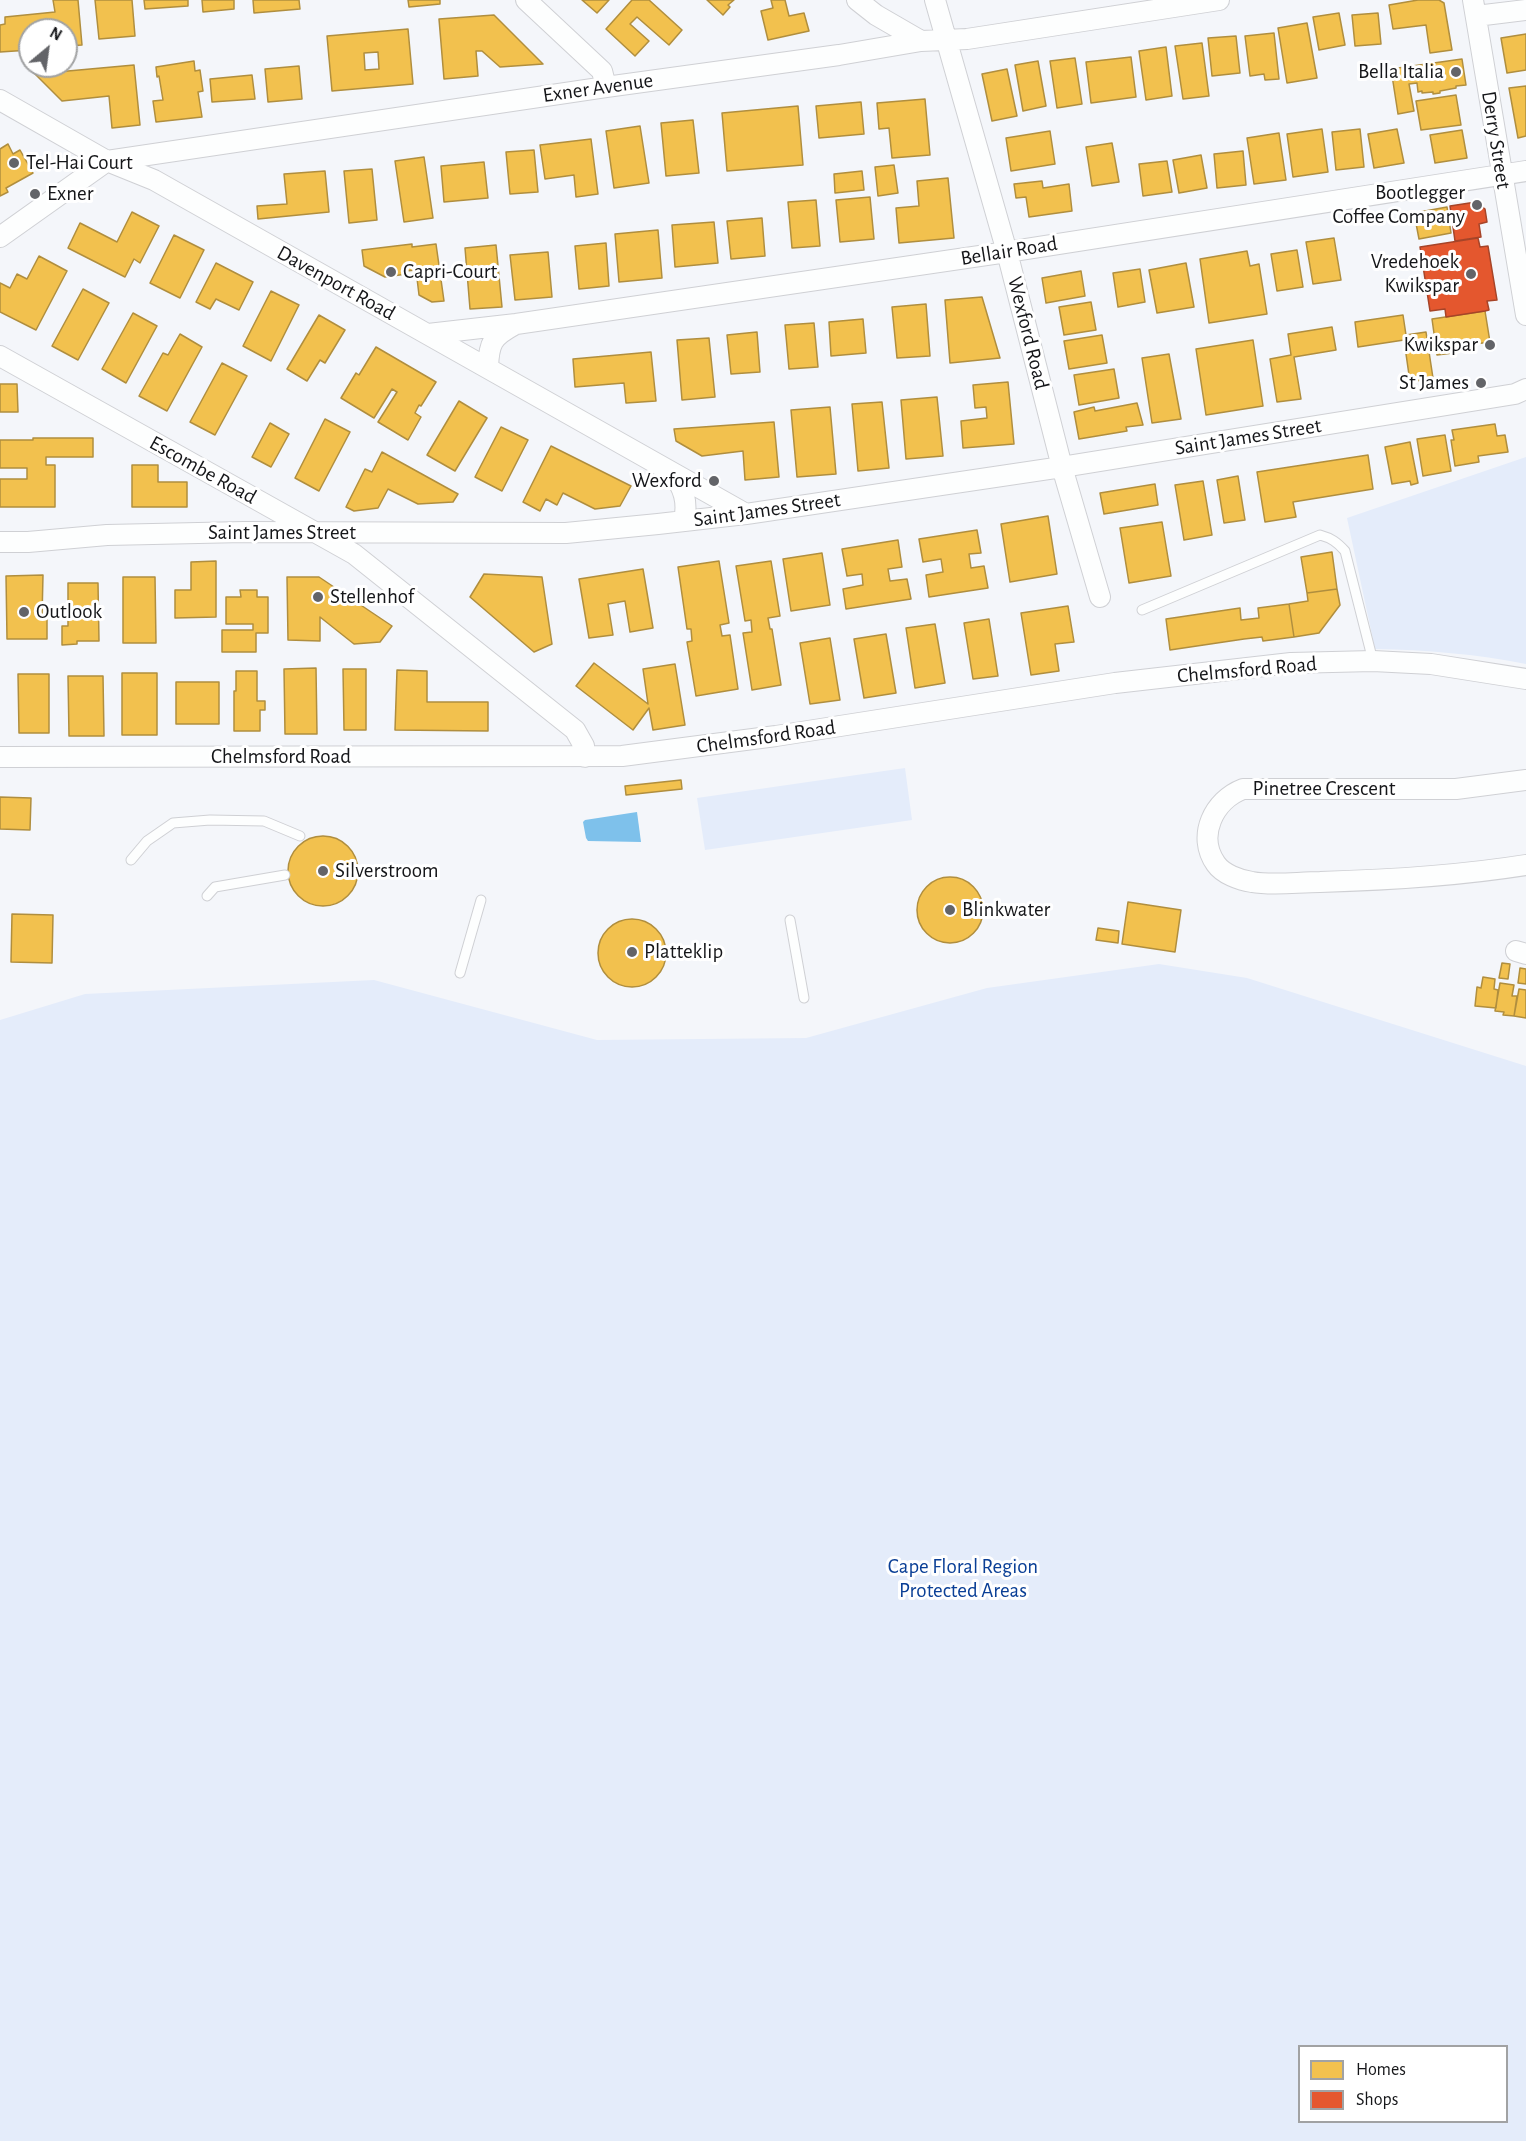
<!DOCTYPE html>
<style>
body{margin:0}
#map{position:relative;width:1526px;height:2141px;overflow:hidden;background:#f4f6fa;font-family:"Alegreya Sans",sans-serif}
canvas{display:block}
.legend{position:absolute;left:1298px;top:2045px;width:210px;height:78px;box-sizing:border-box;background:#fff;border:2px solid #a1a2a3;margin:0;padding:8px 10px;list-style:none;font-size:18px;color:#151619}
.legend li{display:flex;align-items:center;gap:12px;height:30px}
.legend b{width:30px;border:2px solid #a1a2a3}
.north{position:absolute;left:18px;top:18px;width:60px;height:60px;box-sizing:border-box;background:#fff;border:2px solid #a1a2a3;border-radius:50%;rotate:29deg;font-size:16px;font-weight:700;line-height:24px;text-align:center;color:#151619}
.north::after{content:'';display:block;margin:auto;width:21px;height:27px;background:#636468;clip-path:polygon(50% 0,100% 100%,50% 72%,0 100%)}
</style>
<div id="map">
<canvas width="1526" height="2141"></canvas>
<ul class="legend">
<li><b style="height:16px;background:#f2c14e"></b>Homes</li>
<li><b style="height:16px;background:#e4572e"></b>Shops</li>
</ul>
<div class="north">N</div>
</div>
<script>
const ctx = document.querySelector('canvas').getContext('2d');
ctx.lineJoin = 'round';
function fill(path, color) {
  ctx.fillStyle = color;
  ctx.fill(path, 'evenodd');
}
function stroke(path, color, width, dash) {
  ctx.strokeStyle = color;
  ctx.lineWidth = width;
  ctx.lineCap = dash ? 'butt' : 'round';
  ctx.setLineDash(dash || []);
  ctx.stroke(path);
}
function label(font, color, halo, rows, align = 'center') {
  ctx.font = font + ' "Alegreya Sans",sans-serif';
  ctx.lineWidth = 6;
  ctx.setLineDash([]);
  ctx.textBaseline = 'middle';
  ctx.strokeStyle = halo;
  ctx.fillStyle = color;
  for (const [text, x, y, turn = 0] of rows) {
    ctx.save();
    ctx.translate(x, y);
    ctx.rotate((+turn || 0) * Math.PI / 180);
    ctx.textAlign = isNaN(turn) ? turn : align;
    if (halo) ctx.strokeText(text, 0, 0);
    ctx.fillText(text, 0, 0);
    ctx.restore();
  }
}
const green = new Path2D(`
 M 1526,457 L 1526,664 C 1476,654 1426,650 1375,649 L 1347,518 Z
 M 905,768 L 912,820 L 705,850 L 697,798 Z
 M 1159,964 L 1247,978 L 1526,1066 L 1526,2141 L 0,2141 L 0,1020 L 85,994 L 374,980 L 597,1040 L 806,1038 L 987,988 ZM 1300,2046 L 1506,2046 L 1506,2122 L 1300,2122 Z`);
const water = new Path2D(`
 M 637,812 L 641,842 L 588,841 L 586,838 L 583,822 L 585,820 Z`);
const homes = new Path2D(`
 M 53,0 L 78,0 L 82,45 L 66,46 L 66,30 L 30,30 L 30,50 L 0,52 L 0,25 L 5,24 L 5,17 L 55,12 Z
 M 95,0 L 132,0 L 135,36 L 99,39 Z
 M 144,0 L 188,0 L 188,6 L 145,9 Z
 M 202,0 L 234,0 L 234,9 L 203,12 Z
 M 253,0 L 299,0 L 300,9 L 254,13 Z
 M 408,0 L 440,0 L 440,4 L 409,7 Z
 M 582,0 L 609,0 L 597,13 Z
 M 632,0 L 649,0 L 682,30 L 669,45 L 637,17 L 630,24 L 649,41 L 635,56 L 606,29 Z
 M 707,0 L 734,0 L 728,5 L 730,7 L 723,15 Z
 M 771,0 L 785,0 L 789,16 L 804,13 L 809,31 L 768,40 L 761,11 L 773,8 Z
 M 1418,0 L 1439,0 L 1444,3 L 1452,50 L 1430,53 L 1426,25 L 1393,29 L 1389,5 Z
 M 1339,13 L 1345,45 L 1319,50 L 1313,17 Z
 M 1378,13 L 1381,44 L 1355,46 L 1352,15 Z
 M 494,15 L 543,64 L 500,67 L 482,51 L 476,51 L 478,76 L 444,79 L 439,19 Z
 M 1307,23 L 1317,78 L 1287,83 L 1278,28 Z
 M 408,29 L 413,84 L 332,91 L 327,36 ZM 378,52 L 379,69 L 365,70 L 364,53 Z
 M 1274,33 L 1279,79 L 1265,80 L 1264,74 L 1250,76 L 1245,36 Z
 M 1526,34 L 1526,70 L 1507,73 L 1501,38 Z
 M 1236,36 L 1240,73 L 1212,76 L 1208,38 Z
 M 1202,43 L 1209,96 L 1183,99 L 1175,46 Z
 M 1166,47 L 1172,96 L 1146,100 L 1139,51 Z
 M 1131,57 L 1136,97 L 1091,103 L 1086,62 Z
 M 1075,58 L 1082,104 L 1057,108 L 1050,61 Z
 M 1462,59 L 1466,85 L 1456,86 L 1456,88 L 1440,91 L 1440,93 L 1433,94 L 1433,92 L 1422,93 L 1422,91 L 1418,92 L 1417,83 L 1409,84 L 1414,111 L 1398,114 L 1391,69 Z
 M 194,61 L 195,71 L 200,70 L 203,91 L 198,92 L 202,117 L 156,122 L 153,101 L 163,100 L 159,76 L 157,77 L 156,67 Z
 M 1038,61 L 1046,106 L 1023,111 L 1015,65 Z
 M 134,65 L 140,125 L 112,128 L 109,96 L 62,101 L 35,74 Z
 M 299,66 L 302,99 L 268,102 L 265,69 Z
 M 1007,69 L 1017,116 L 992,121 L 982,74 Z
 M 252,75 L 255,99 L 212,102 L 210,79 Z
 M 1526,86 L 1526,136 L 1518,138 L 1509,88 Z
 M 1456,95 L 1461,125 L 1421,130 L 1416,101 Z
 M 925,99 L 930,155 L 892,158 L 889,128 L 879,129 L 877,103 Z
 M 861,102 L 864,134 L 819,138 L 816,106 Z
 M 798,106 L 803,165 L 727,171 L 722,113 Z
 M 693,120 L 699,173 L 666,176 L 661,123 Z
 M 640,126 L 649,183 L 614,188 L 606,131 Z
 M 1322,129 L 1328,172 L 1293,177 L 1287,134 Z
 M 1360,129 L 1364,167 L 1336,170 L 1332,132 Z
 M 1397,129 L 1404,163 L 1374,168 L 1368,134 Z
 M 1462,130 L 1467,158 L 1435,163 L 1430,135 Z
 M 1050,131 L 1055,164 L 1011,171 L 1006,138 Z
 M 1279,133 L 1286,180 L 1254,184 L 1247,138 Z
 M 591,139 L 598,194 L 576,197 L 574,175 L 545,179 L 540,145 Z
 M 1112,143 L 1119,182 L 1092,186 L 1086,147 Z
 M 8,144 L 13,154 L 20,150 L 33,173 L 6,188 L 8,192 L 0,196 L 0,149 Z
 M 534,150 L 538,192 L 510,194 L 506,152 Z
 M 1243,151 L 1246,185 L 1217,188 L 1214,154 Z
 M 1201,155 L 1207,188 L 1179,193 L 1173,160 Z
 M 424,157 L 433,218 L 404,222 L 395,161 Z
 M 1167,161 L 1172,192 L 1143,196 L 1139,164 Z
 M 484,162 L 488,198 L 444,202 L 441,166 Z
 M 894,165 L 898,193 L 878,196 L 875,167 Z
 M 372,169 L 377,220 L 349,223 L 344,171 Z
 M 325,171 L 329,212 L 258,219 L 257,206 L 287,204 L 284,174 Z
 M 862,171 L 864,190 L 835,193 L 834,174 Z
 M 948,178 L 954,238 L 899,243 L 896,208 L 919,206 L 917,181 Z
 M 1042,181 L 1043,188 L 1069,184 L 1072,211 L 1029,217 L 1026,197 L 1016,198 L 1014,184 Z
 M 870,197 L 874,239 L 840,242 L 836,200 Z
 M 816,200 L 820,246 L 792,248 L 788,202 Z
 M 1447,207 L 1451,233 L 1419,239 L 1414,213 Z
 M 132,212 L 159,226 L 140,263 L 134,259 L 125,277 L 68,248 L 80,223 L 117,242 Z
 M 762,218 L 765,256 L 731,259 L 727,221 Z
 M 714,222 L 718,263 L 675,267 L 672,225 Z
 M 658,230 L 662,278 L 619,282 L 615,234 Z
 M 174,235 L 204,250 L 180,298 L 150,283 Z
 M 1334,238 L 1341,280 L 1313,284 L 1306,242 Z
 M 606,243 L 609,286 L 579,289 L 575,246 Z
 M 412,244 L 412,247 L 436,244 L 444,301 L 432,302 L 419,295 L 416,270 L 406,271 L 407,274 L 385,277 L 364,266 L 362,250 Z
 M 496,245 L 502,307 L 470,309 L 465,248 Z
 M 1297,250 L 1303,287 L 1277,291 L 1271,254 Z
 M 1247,251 L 1250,266 L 1259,264 L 1267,314 L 1209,323 L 1200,259 Z
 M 548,252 L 552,297 L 515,300 L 510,255 Z
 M 39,256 L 67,271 L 36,330 L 0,312 L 0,283 L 10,288 L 17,274 L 27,279 Z
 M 216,263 L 253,282 L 239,310 L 216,299 L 210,309 L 196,302 Z
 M 1186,263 L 1194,307 L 1157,313 L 1149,270 Z
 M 1140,269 L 1145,302 L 1118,307 L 1113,273 Z
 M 1081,271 L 1085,296 L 1046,303 L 1042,278 Z
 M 83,289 L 109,303 L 78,360 L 52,346 Z
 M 271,291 L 299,305 L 271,361 L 243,346 Z
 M 982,297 L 1000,358 L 950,363 L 945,300 Z
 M 1091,302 L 1096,330 L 1064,335 L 1059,307 Z
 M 926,304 L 930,356 L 897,358 L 892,307 Z
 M 1485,311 L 1490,342 L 1453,347 L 1453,353 L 1437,355 L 1432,319 Z
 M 133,313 L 157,326 L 126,383 L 102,369 Z
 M 319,315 L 345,330 L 325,363 L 320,360 L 307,381 L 287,369 Z
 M 1403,315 L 1406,335 L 1426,332 L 1433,378 L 1410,382 L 1404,340 L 1358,347 L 1355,322 Z
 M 863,319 L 866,353 L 831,356 L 829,322 Z
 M 814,323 L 818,367 L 789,369 L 785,325 Z
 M 1332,327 L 1336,350 L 1294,357 L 1301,399 L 1277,402 L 1270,359 L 1291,355 L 1288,334 Z
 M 757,332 L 760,372 L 731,374 L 727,335 Z
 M 180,334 L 202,347 L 167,411 L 139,396 L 163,353 L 168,355 Z
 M 1102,335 L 1107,363 L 1069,369 L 1064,341 Z
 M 709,338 L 715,397 L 682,400 L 677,340 Z
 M 1253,340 L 1263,406 L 1206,415 L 1196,349 Z
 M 376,347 L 436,382 L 421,406 L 419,405 L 415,413 L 421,417 L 408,440 L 378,422 L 397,392 L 392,389 L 374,418 L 341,398 L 356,373 L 359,375 Z
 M 651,352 L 656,401 L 626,403 L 624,383 L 575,387 L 573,359 Z
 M 1169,354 L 1181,419 L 1152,423 L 1142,358 Z
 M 222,363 L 247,376 L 215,435 L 190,422 Z
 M 1114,369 L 1119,398 L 1079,405 L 1074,375 Z
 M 1008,382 L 1014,444 L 963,448 L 961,421 L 987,418 L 986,407 L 975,408 L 973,385 Z
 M 0,384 L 17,384 L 18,412 L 0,412 Z
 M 937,397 L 943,456 L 906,459 L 901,400 Z
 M 459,401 L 487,418 L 455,471 L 427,455 Z
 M 882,402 L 889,468 L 858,471 L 852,404 Z
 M 1137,403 L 1143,425 L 1126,427 L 1127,431 L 1079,439 L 1074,412 L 1094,407 L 1095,411 Z
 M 830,407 L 836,474 L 797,477 L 791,410 Z
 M 325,419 L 350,432 L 319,491 L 295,478 Z
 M 774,422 L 779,477 L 745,480 L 743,451 L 702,456 L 676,441 L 674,429 Z
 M 270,423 L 289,434 L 271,467 L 252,457 Z
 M 1495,424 L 1497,436 L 1505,435 L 1508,452 L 1478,456 L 1479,462 L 1455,466 L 1451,440 L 1454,440 L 1452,430 Z
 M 501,427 L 528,440 L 502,491 L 475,477 Z
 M 1445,435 L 1451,471 L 1423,476 L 1417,439 Z
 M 33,438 L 93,438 L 93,457 L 46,457 L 46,465 L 55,465 L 55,507 L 0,507 L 0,479 L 27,479 L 27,468 L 0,468 L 0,440 L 33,440 Z
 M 1410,442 L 1418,483 L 1411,485 L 1410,481 L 1392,484 L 1385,447 Z
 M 551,446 L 631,486 L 620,506 L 595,509 L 563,493 L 557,505 L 546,499 L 540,511 L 523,502 Z
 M 382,452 L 458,494 L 453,502 L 418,504 L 388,489 L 378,508 L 354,511 L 346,507 L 365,469 L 372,472 Z
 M 1368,455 L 1373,489 L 1293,502 L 1296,517 L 1265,522 L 1257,472 Z
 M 132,465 L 158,465 L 158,482 L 187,482 L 187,507 L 132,507 Z
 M 1238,476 L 1245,520 L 1224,523 L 1217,480 Z
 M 1203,481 L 1212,535 L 1184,540 L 1175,485 Z
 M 1155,484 L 1158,505 L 1104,514 L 1100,493 Z
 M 1048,516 L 1057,574 L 1010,582 L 1001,524 Z
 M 1162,522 L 1171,576 L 1129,583 L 1120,528 Z
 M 977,530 L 981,553 L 969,554 L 971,568 L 984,566 L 988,588 L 929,597 L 926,575 L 943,572 L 941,559 L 923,562 L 919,539 Z
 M 898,540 L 902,567 L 888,569 L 890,581 L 907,579 L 911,599 L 846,609 L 843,589 L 863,585 L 862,574 L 847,576 L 842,549 Z
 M 1332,552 L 1337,589 L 1307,593 L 1301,557 Z
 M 822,553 L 830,605 L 791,611 L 783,559 Z
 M 216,561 L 216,617 L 175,618 L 175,590 L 191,590 L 191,562 Z
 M 719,561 L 729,623 L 720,625 L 722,636 L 730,635 L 738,689 L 696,696 L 687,642 L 692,641 L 691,629 L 687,629 L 678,567 Z
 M 771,561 L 780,616 L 768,618 L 770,629 L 772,629 L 781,685 L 752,690 L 743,633 L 752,632 L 751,620 L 745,621 L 736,566 Z
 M 643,569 L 653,628 L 630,632 L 625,601 L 608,604 L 613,635 L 589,638 L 579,579 Z
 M 484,574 L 542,577 L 552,644 L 534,652 L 470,597 Z
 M 43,575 L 42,618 L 47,618 L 47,639 L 7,639 L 6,576 Z
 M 123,577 L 155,577 L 156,643 L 123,643 Z
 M 287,577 L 319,577 L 392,626 L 380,642 L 354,644 L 320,617 L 320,641 L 288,640 Z
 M 68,583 L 98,583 L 99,641 L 77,641 L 77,644 L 62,645 L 62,626 L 68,626 Z
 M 1337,589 L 1340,605 L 1319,633 L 1294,637 L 1289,604 L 1308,601 L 1307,593 Z
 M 240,590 L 257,590 L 257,597 L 268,597 L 268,633 L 256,633 L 256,652 L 222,652 L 222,630 L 253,630 L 253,624 L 226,624 L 226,597 L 241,597 Z
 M 1289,604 L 1294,637 L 1263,641 L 1262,637 L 1244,639 L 1170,650 L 1166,619 L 1240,608 L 1241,620 L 1259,618 L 1258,608 Z
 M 1068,606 L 1074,642 L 1055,644 L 1059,671 L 1031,675 L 1021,613 Z
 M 989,619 L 998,676 L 973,679 L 964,623 Z
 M 935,624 L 945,683 L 915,688 L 906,628 Z
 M 886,634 L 896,693 L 864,698 L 854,639 Z
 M 830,638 L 840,700 L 810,704 L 800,643 Z
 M 594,663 L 648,704 L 643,669 L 675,664 L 685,725 L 653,730 L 649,708 L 633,730 L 576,686 Z
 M 316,668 L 317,734 L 285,734 L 284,669 Z
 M 343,669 L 366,669 L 366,730 L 344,730 Z
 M 397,670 L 427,671 L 427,702 L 488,702 L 488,731 L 395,730 Z
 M 236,671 L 257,671 L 257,701 L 265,701 L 265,710 L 260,710 L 260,731 L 234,731 L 234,691 L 236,691 Z
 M 122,673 L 157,673 L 157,735 L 122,735 Z
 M 18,674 L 49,674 L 49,733 L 19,733 Z
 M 68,676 L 103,676 L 104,736 L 69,736 Z
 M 176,682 L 219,682 L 219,724 L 176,724 Z
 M 681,780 L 682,789 L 626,795 L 625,786 Z
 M 0,797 L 31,798 L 30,830 L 0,829 Z
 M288 871a35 35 0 1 1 70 0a35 35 0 1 1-70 0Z
 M917 910a33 33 0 1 1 66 0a33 33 0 1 1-66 0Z
 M 1128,902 L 1181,910 L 1175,952 L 1122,944 Z
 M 12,914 L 53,915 L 52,963 L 11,962 Z
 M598 953a34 34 0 1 1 68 0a34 34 0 1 1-68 0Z
 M 1098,928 L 1119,931 L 1118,943 L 1096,940 Z
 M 1502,963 L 1510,964 L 1508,979 L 1499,978 Z
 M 1520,968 L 1526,969 L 1526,984 L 1518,983 Z
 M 1483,977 L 1495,979 L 1494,989 L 1498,990 L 1496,1008 L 1475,1006 L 1477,987 L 1481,988 Z
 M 1500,983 L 1514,985 L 1512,996 L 1517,996 L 1514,1016 L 1503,1015 L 1504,1012 L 1495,1011 Z
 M 1519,989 L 1526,990 L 1526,1018 L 1514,1016 Z`);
const shops = new Path2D(`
 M 1476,202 L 1485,209 L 1487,222 L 1479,224 L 1481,237 L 1455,241 L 1450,206 Z
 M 1478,238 L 1480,247 L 1488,246 L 1497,300 L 1487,301 L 1489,310 L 1485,311 L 1446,317 L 1445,309 L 1430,311 L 1420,247 Z`);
const service = new Path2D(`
 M 1142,610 L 1320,535 C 1331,538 1337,542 1345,551 L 1373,661
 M 131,860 L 147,841 L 173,823 L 210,820 L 264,821 L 300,836
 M 207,896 L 215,887 L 285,875
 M 790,920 L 804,998
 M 460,973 L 481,900`);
const minor = new Path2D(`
 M 526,0 L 602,71 L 606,87
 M 857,0 L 876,15 L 921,41
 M 935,0 L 1007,252 L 1062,467 L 1100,597
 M 1473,0 L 1526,315
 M 1476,16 L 1526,10
 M 0,100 L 107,161 L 154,180 L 746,514
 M 0,237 L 107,161 L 606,87 L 839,55 L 921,41 L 967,39 L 1219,0
 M 428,334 L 516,324 L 1007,252 L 1526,171
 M 0,356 L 354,554 L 575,730 L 584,746 L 585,757
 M 488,367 C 489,343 492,337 514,325
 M 672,473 C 684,488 688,502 684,521
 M 0,542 L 28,542 L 107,535 L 244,532 L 566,533 L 658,524 L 746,514 L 1062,467 L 1515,394 L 1526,389
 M 0,757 L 622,756 L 776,736 L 1115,683 L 1291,663 L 1373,661 L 1431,664 L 1526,679
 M 1526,780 L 1456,789 L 1243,789 C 1214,800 1196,836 1216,864 C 1223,874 1239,880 1252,882 C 1273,886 1298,882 1320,882 C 1390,880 1457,876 1526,865
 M 1516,951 L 1526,954`);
const markers = [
 [1456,72,6,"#636468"],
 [14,163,6,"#636468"],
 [35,194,6,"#636468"],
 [1477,205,6,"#636468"],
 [391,272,6,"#636468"],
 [1471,274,6,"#636468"],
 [1490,345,6,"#636468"],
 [1481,383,6,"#636468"],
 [714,481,6,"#636468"],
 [318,597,6,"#636468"],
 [24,612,6,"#636468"],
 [323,871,6,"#636468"],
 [950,910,6,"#636468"],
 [632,952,6,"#636468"]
];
const poiNames = [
 ["Bella Italia",1444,72,"right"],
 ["Tel-Hai Court",26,163],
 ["Bootlegger",1465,193,"right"],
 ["Coffee Company",1465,217,"right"],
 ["Exner",47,194],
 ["Vredehoek",1459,262,"right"],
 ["Kwikspar",1459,286,"right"],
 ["Capri-Court",403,272],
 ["Kwikspar",1478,345,"right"],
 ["St James",1469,383,"right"],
 ["Wexford",702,481,"right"],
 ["Stellenhof",330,597],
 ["Outlook",36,612],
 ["Silverstroom",335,871],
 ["Blinkwater",962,910],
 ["Platteklip",644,952]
];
const streetNames = [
 ["Exner Avenue",598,88,-8],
 ["Derry Street",1496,140,81],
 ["Bellair Road",1009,251,-9],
 ["Davenport Road",336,283,29],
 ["Wexford Road",1028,333,76],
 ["Saint James Street",1248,437,-9],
 ["Escombe Road",203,470,29],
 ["Saint James Street",767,510,-8],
 ["Saint James Street",282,533],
 ["Chelmsford Road",1247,670,-5],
 ["Chelmsford Road",766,737,-8],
 ["Chelmsford Road",281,757],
 ["Pinetree Crescent",1324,789]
];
const parkNames = [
 ["Cape Floral Region",963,1567],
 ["Protected Areas",963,1591]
];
fill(green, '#e4ecfa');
fill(water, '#7ec1eb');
fill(homes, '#f2c14e');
stroke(homes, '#b08e3e', 1.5);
fill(shops, '#e4572e');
stroke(shops, '#a64428', 1.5);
stroke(service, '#cfd0d4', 11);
stroke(minor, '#cfd0d4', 22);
stroke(service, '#fdfefe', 9);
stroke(minor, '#fdfefe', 20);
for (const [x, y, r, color] of markers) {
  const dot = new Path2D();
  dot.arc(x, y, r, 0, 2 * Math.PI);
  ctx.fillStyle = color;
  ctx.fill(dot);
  stroke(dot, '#fff', 2);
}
label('21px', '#151619', '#fff', poiNames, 'left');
label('21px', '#151619', '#fff', streetNames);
label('21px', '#0a3f96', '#fff', parkNames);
</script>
